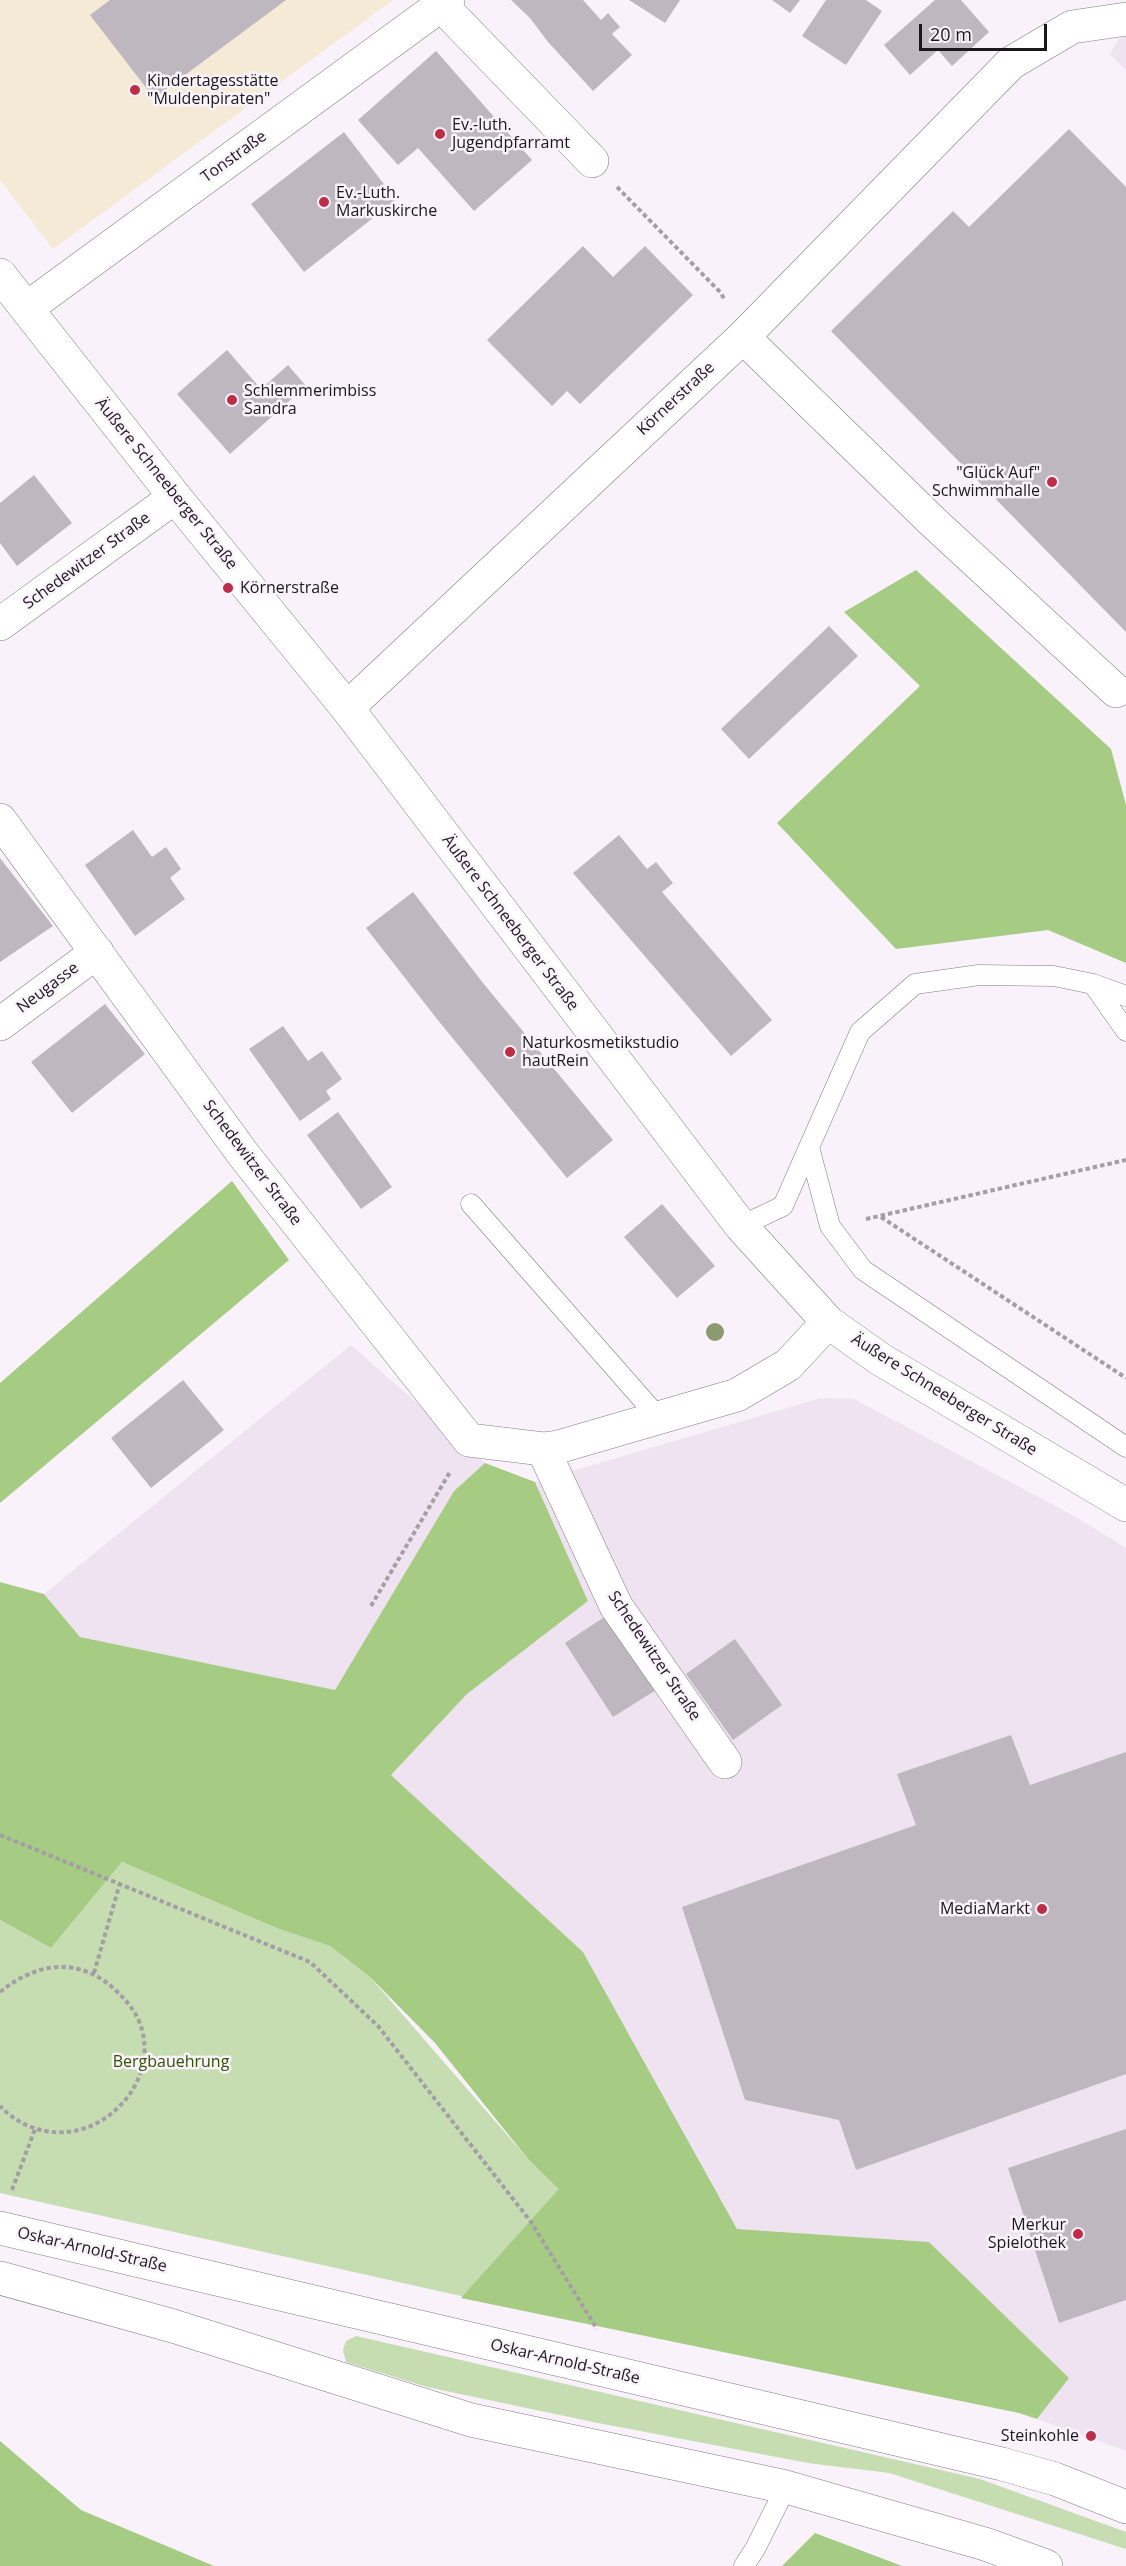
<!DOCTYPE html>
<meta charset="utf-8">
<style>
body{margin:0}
#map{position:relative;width:1126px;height:2566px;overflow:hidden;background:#f9f2fa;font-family:"Open Sans",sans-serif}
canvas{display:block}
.scale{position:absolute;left:919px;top:24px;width:128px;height:27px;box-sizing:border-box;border:3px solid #1b181b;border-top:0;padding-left:8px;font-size:18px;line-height:21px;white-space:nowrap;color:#1b181b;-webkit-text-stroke:4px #f9f2fa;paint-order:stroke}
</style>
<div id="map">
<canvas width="1126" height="2566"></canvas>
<div class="scale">20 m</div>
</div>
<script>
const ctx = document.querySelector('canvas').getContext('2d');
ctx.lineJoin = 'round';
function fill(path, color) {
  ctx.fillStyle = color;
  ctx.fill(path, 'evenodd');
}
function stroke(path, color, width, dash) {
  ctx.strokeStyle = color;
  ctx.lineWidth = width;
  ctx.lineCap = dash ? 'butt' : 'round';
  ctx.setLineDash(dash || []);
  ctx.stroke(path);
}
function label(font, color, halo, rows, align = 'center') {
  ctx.font = font + ' "Open Sans",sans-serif';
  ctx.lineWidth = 5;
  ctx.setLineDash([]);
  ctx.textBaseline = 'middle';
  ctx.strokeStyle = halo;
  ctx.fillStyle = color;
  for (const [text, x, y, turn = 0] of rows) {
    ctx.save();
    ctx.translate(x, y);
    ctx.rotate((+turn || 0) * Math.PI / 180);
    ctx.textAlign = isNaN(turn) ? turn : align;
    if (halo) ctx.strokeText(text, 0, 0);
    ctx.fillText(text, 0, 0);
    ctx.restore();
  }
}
const built = new Path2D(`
 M 1126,24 L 1126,70 L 1110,55 Z
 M 351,1345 L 485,1463 L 454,1491 L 335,1690 L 80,1637 L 44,1594 Z
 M 821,1398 L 854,1399 L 1076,1517 L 1126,1548 L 1126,2451 L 1037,2419 L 1068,2378 L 929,2242 L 737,2229 L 583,1952 L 391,1775 L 467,1694 L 588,1601 L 535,1482 Z`);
const education = new Path2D(`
 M 0,0 L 393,0 L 53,249 L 0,180 Z`);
const green = new Path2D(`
 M 122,1862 L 279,1929 L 330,1946 L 370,1977 L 528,2159 L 560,2189 L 546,2315 L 0,2193 L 0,1920 L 51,1948 Z
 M 356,2336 L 980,2479 L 1126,2532 L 1126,2549 L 889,2473 L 808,2463 L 593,2422 L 427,2387 L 346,2362 L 343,2350 L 346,2341 Z`);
const forest = new Path2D(`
 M 916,570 L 1111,749 L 1126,805 L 1126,963 L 1048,930 L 896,949 L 777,823 L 920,686 L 844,612 Z
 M 232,1181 L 289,1260 L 0,1503 L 0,1383 Z
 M 485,1463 L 535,1482 L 588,1601 L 467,1694 L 391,1775 L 583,1952 L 737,2229 L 929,2242 L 1069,2378 L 1037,2419 L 1019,2413 L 461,2298 L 559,2189 L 528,2159 L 435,2043 L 370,1977 L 330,1946 L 279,1929 L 122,1862 L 51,1948 L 0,1920 L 0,1582 L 44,1594 L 80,1637 L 335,1690 L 454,1491 Z
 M 0,2441 L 81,2510 L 214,2566 L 0,2566 Z
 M 815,2533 L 902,2566 L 782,2566 Z`);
const building = new Path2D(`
 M 110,0 L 286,0 L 154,98 L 90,15 Z
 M 511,0 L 583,0 L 601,20 L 608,13 L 620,27 L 612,34 L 632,55 L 593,91 L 548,42 L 530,18 Z
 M 629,0 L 680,0 L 665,23 Z
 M 772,0 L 800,0 L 790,13 Z
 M 826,0 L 866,0 L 882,11 L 846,65 L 802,36 Z
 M 935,0 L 961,0 L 989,32 L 952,66 L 938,50 L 910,75 L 884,45 Z
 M 436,51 L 532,160 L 474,211 L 418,148 L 398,165 L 358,120 Z
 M 1069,129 L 1126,187 L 1126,632 L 831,331 L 953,211 L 969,227 Z
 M 344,132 L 396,200 L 304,272 L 251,204 Z
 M 583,246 L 613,277 L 645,246 L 693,295 L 580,404 L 567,391 L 552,406 L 487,340 Z
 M 227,350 L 261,389 L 288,365 L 306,386 L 230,454 L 177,394 Z
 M 34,475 L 72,523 L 17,566 L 0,543 L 0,503 Z
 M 829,626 L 858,656 L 749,759 L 721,729 Z
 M 133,830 L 152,857 L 166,847 L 181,869 L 170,878 L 185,899 L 135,936 L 85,865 Z
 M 619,835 L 647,869 L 656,862 L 673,883 L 662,892 L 772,1020 L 731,1056 L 573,873 Z
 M 0,858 L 53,926 L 0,962 Z
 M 413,892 L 483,983 L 613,1140 L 567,1178 L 437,1019 L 366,928 Z
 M 105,1004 L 145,1054 L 72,1113 L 31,1062 Z
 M 283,1026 L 308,1061 L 322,1051 L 342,1079 L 326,1091 L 331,1099 L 300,1121 L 249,1049 Z
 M 338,1112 L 392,1187 L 361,1209 L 307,1135 Z
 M 662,1204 L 715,1266 L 677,1298 L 624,1237 Z
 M 183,1380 L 224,1430 L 151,1488 L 111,1438 Z
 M 615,1610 L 664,1685 L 613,1717 L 565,1643 Z
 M 735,1639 L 782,1705 L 733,1740 L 686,1674 Z
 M 1011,1735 L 1030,1785 L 1126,1752 L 1126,2074 L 856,2170 L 839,2120 L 745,2100 L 682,1907 L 916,1825 L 897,1774 Z
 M 1126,2129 L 1126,2300 L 1059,2323 L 1008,2168 Z`);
const path = new Path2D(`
 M 617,187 L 721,293 L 725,301
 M 881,1217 L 1126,1378
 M 866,1219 L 1126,1160
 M 371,1606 L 450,1472
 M 0,1835 L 310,1962 L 378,2026 L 531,2222 L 597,2329
 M 94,1973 L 120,1883
 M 0,1992 C 35,1964 74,1956 111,1986 C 123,1997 132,2006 139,2021 C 159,2069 122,2122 74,2131 C 46,2136 19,2126 0,2106
 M 12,2190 L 35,2129`);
const service = new Path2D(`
 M 1093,984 L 1126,1031
 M 809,1147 L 830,1226 L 863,1270 L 1126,1447
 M 471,1204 L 658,1417
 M 741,1226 L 783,1206 L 860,1032 L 915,984 L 979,975 L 1054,976 L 1093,984 L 1126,996
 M 744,2566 L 755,2549 L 786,2487`);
const minor = new Path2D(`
 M 441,5 L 592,161
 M 27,308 L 448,0
 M 743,337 L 932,521 L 1116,691
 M 0,624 L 175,497
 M 347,708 L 743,337 L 1011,63 L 1072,27 L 1126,19
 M 0,820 L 243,1154 L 469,1440 L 543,1449 L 558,1447 L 737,1395 L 788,1365 L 828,1322
 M 0,1024 L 97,952
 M 543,1449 L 616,1606 L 725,1762`);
const secondary = new Path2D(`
 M 0,275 L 175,497 L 347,708 L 741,1226 L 828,1322 L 880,1359 L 1126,1505`);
const primary = new Path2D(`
 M 0,2228 L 1002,2464 L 1055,2479 L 1126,2507
 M 0,2278 L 173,2326 L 471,2420 L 786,2487 L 985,2544 L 1046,2566`);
const trees = [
 [715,1332]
];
const markers = [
 [135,90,6,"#be2d48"],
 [440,134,6,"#be2d48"],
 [324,202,6,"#be2d48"],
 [232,400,6,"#be2d48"],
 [1052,482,6,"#be2d48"],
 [228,588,6,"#be2d48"],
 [510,1052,6,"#be2d48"],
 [1042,1909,6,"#be2d48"],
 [1078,2234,6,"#be2d48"],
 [1091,2436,6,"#be2d48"]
];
const poiNames = [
 ["Kindertagesstätte",147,81],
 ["\"Muldenpiraten\"",147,99],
 ["Ev.-luth.",452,125],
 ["Jugendpfarramt",452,143],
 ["Ev.-Luth.",336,193],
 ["Markuskirche",336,211],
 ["Schlemmerimbiss",244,391],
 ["Sandra",244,409],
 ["\"Glück Auf\"",1040,473,"right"],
 ["Schwimmhalle",1040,491,"right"],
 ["Körnerstraße",240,588],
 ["Naturkosmetikstudio",522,1043],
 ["hautRein",522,1061],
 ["MediaMarkt",1030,1909,"right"],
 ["Merkur",1066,2225,"right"],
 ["Spielothek",1066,2243,"right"],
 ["Steinkohle",1079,2436,"right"]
];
const streetNames = [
 ["Tonstraße",234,157,-36],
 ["Körnerstraße",676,399,-43],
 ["Äußere Schneeberger Straße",166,484,51],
 ["Schedewitzer Straße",87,561,-36],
 ["Äußere Schneeberger Straße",510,923,53],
 ["Neugasse",48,988,-37],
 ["Schedewitzer Straße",252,1163,53],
 ["Äußere Schneeberger Straße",944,1395,32],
 ["Schedewitzer Straße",654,1656,56],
 ["Oskar-Arnold-Straße",92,2250,13],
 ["Oskar-Arnold-Straße",565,2362,13]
];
const parkNames = [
 ["Bergbauehrung",171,2062]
];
fill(built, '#f0e3f1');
fill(education, '#f4ead5');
fill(green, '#c5ddb1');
fill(forest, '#a6cb83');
fill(building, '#beb7bf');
stroke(service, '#827b82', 21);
stroke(minor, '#827b82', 34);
stroke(secondary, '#827b82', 34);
stroke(primary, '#827b82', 34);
stroke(path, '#a49fa5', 4, [4.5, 3]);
stroke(service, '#fff', 20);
stroke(minor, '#fff', 33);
stroke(secondary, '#fff', 33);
stroke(primary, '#fff', 33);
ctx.fillStyle = '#8c9a72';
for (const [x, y] of trees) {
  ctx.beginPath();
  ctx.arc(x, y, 9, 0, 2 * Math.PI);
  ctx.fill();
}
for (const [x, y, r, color] of markers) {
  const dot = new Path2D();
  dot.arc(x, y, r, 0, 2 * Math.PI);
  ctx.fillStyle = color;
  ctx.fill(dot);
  stroke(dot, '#f9f2fa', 2);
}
label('16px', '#1b181b', '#f9f2fa', poiNames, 'left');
label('16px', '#1b181b', '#f9f2fa', streetNames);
label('16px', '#325202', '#f9f2fa', parkNames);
</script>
